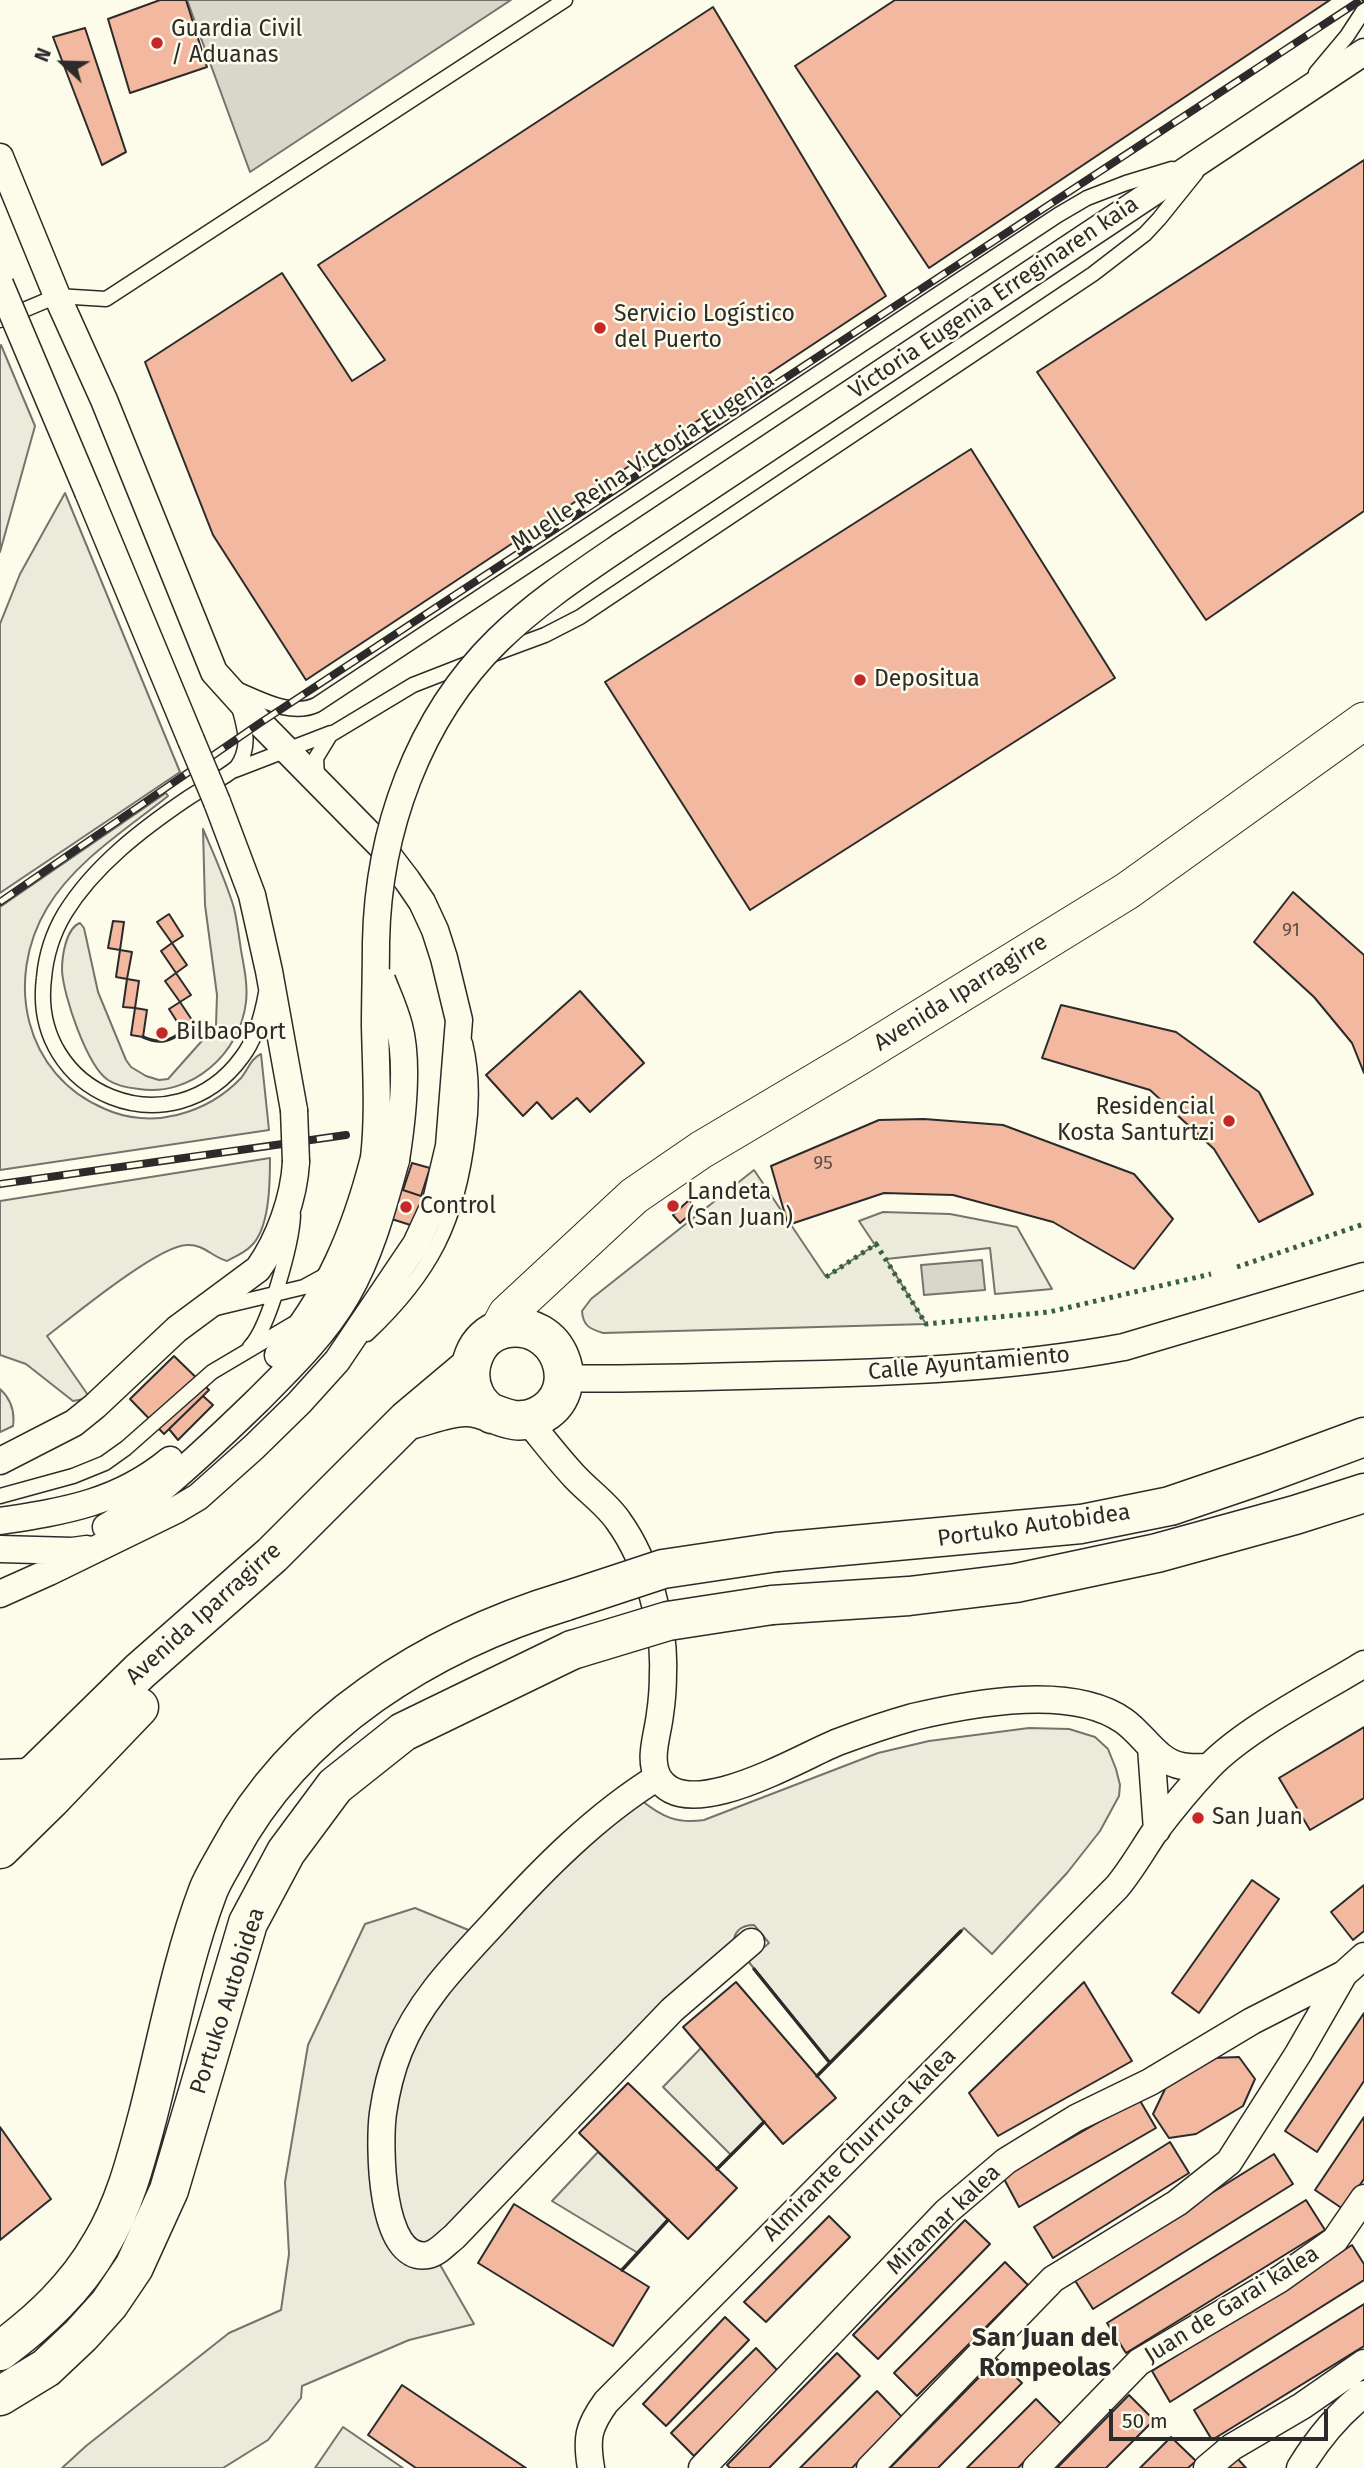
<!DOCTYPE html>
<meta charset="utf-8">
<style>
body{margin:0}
#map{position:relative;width:1364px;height:2468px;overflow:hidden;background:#fdfbea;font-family:"Fira Sans",sans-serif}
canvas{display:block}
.north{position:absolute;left:28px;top:28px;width:70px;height:70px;-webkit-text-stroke:5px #fdfbea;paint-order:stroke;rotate:292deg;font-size:19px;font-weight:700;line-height:28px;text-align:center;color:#2b2b2b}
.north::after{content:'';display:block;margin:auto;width:24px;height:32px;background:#2b2b2b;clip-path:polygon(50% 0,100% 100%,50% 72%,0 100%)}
.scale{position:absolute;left:1109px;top:2409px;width:219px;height:32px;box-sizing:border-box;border:4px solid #2b2b2b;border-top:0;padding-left:9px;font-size:21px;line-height:24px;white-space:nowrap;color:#2b2b2b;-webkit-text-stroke:5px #fdfbea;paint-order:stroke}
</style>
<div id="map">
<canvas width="1364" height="2468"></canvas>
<div class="north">N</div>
<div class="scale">50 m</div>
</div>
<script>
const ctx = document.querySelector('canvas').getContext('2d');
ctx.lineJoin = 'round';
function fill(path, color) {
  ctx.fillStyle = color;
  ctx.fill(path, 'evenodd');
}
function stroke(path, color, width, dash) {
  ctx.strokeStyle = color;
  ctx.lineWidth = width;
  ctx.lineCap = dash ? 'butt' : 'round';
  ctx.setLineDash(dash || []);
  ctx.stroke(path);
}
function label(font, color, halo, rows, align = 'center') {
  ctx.font = font + ' "Fira Sans",sans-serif';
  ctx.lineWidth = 5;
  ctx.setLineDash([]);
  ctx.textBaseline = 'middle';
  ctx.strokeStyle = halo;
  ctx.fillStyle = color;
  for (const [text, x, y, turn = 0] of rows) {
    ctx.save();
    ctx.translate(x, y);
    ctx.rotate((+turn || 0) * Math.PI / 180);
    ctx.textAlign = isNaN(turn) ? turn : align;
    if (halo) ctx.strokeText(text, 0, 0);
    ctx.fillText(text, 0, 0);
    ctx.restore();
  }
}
const green = new Path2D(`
 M 1,345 L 35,426 L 0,552 L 0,346 Z
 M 65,493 L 180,772 L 0,893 L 0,624 L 20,574 Z
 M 166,793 L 168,796 C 127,829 75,861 47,908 C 4,980 24,1075 105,1109 C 127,1119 153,1121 177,1115 C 201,1109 224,1096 241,1078 C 248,1070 251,1058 261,1054 L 269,1130 L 0,1170 L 0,907 Z
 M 203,829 C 214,855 226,881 234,908 C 237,921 239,936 241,950 C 244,967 248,985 246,1002 C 240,1054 191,1097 139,1089 C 129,1088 117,1086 108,1080 C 87,1066 63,995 62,970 C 62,956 66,928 80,923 L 84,928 L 98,992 L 126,1060 L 131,1067 L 146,1076 L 159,1080 L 168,1079 L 216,1025 L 217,995 L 205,905 Z
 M 270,1158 C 270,1182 270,1230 250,1247 C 244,1253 234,1257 227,1261 C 212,1257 204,1244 187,1245 C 159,1245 73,1316 47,1336 L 90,1398 L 73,1401 L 26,1364 L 0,1355 L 0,1201 Z
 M 754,1170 L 826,1277 L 875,1245 L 859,1221 L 883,1212 L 950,1214 L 1017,1227 L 1052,1289 L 995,1294 L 990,1248 L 886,1259 L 926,1324 L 603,1333 C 590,1329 583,1326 582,1311 L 591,1299 Z
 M 0,1389 C 11,1399 15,1411 13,1426 L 0,1432 Z
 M 1029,1728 L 1069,1729 L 1095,1737 L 1108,1749 L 1116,1769 L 1120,1785 L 1119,1796 L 1100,1831 L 1067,1873 L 992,1954 L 964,1928 L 830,2063 L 748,1961 L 769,1943 L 754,1925 C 741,1925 734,1932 733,1944 L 435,2239 L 427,2243 L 413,2241 L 401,2212 L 393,2163 L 396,2100 L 409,2057 L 444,1994 L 539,1890 L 641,1800 C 662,1817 677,1824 704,1820 L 878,1753 L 929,1741 Z
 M 415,1908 L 471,1931 L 394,2037 L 388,2246 C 406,2267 413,2264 439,2263 L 474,2324 L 409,2340 L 302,2386 L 301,2398 L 268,2440 L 223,2468 L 62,2468 L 86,2446 L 229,2333 L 281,2310 L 289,2254 L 285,2182 L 308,2045 L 365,1924 Z
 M 701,2048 L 764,2122 L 731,2155 L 663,2087 Z
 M 598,2152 L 668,2220 L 638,2253 L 552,2201 Z
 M 343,2427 L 403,2468 L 315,2468 Z`);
const water = new Path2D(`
 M 187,0 L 511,0 L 250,172 Z
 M 982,1260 L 985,1290 L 924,1295 L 921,1265 Z`);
const building = new Path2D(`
 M 160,0 L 186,0 L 207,67 L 130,93 L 108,19 Z
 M 895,0 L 1330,0 L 929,268 L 795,66 Z
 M 713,7 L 886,296 L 306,680 L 213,535 L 145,362 L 282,273 L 352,381 L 385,360 L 318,265 Z
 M 85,28 L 126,152 L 102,165 L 53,37 Z
 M 1364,160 L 1364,511 L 1206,620 L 1037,372 Z
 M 971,449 L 1115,678 L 750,910 L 605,682 Z
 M 1293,892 L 1364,955 L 1364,1073 L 1352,1043 L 1314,997 L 1254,942 Z
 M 169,914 L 183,936 L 172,943 L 157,922 Z
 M 113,921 L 124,922 L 120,950 L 108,948 Z
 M 172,943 L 187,965 L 176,973 L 161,951 Z
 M 120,950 L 132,952 L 127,979 L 116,977 Z
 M 176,973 L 191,995 L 180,1002 L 165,981 Z
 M 127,979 L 139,981 L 135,1008 L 123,1007 Z
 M 580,991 L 644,1063 L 590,1112 L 577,1098 L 552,1119 L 537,1102 L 523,1116 L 486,1075 Z
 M 180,1002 L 194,1023 L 183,1031 L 169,1009 Z
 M 1061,1005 L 1176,1032 L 1259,1092 L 1313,1194 L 1259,1222 L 1214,1149 L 1150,1090 L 1042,1058 Z
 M 135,1008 L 147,1010 L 143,1037 L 131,1035 Z
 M 924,1119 L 1003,1125 L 1134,1174 L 1173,1219 L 1134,1269 L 1053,1222 L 953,1195 L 884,1193 L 788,1225 L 771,1166 L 879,1120 Z
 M 412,1163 L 430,1168 L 421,1196 L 403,1190 Z
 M 388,1185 L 433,1200 L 423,1229 L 379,1215 Z
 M 689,1200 L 696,1209 L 680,1223 L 673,1215 Z
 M 174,1356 L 209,1390 L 164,1434 L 130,1399 Z
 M 203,1396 L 213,1405 L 178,1440 L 169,1429 Z
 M 1364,1727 L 1364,1798 L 1310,1830 L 1279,1778 Z
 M 1252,1880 L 1279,1899 L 1199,2013 L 1172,1993 Z
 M 1364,1885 L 1364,1931 L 1353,1940 L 1331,1912 Z
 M 736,1982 L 836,2098 L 783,2144 L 683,2027 Z
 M 1084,1982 L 1132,2061 L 998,2136 L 969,2093 Z
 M 1364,2013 L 1364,2081 L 1317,2152 L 1285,2131 Z
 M 1239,2057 L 1255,2079 L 1243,2106 L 1196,2134 L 1169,2138 L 1153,2114 L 1166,2087 L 1212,2058 Z
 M 628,2083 L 737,2188 L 688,2239 L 579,2133 Z
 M 1139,2099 L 1156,2128 L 1019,2207 L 1003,2177 Z
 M 1364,2117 L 1364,2179 L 1343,2209 L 1315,2190 Z
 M 0,2127 L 51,2199 L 0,2240 Z
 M 1170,2142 L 1189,2173 L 1053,2258 L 1034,2227 Z
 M 1274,2154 L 1293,2184 L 1093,2309 L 1074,2279 Z
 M 1306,2200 L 1325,2230 L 1126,2353 L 1107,2323 Z
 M 514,2204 L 649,2287 L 613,2346 L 478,2263 Z
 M 829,2216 L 850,2237 L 766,2322 L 744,2302 Z
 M 965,2220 L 990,2244 L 878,2359 L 853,2335 Z
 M 1352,2245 L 1364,2264 L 1364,2280 L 1170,2402 L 1152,2371 Z
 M 1005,2262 L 1028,2285 L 917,2396 L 894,2373 Z
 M 1364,2304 L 1364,2346 L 1212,2440 L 1194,2410 Z
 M 725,2317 L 749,2340 L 666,2426 L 643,2404 Z
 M 756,2348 L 778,2371 L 694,2456 L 671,2433 Z
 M 837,2353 L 860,2376 L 769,2468 L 730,2468 L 727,2465 Z
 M 997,2359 L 1022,2383 L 938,2468 L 890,2468 Z
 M 402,2385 L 526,2468 L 416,2468 L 368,2435 Z
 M 877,2391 L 902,2417 L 852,2468 L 800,2468 Z
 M 1129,2395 L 1154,2420 L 1106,2468 L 1057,2468 Z
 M 1036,2399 L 1061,2424 L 1018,2468 L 967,2468 Z
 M 1171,2437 L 1196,2461 L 1188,2468 L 1140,2468 Z
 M 1237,2458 L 1246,2468 L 1227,2468 Z`);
const lane = new Path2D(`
 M 1316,73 L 1347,36 L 1364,10
 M 0,320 L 57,296 L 106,299 L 565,0
 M 491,655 L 545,635 L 580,617 L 1093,274 L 1145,234 L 1159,219 L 1196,173
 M 234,688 C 259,698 290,717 316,705 L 1058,215 L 1087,198 L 1126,183 L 1172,169
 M 239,707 C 245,728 251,747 237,767 C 222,780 204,787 188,798 C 142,829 94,866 65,913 C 53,933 46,955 44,978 C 29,1095 173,1152 242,1057 C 256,1039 262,1015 266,993
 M 235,770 L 331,733
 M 317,777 L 316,758 L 330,735 L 413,685 L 472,662
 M 216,1308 L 304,1287 L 326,1275
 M 367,1334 C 431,1274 458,1221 468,1133 C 472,1104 472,1072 465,1043
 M 250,1347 C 269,1328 292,1242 293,1215
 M 0,1496 L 73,1476 L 105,1463 L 126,1448 L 212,1372 L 293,1324`);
const street = new Path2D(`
 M 0,157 L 57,296 L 104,400 L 214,672 L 260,723 L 381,846 L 407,880 L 422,902 L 435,930 L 444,958 L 459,1020 L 449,1146 L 436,1201 L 416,1244 L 337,1361 L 299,1403 L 254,1447 L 198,1497 L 176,1510 L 49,1572 L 0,1594
 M 88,492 L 191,740
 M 624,544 L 1364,52
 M 217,802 L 252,895 L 269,971 L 294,1110
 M 278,1355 C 328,1297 355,1232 374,1158
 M 564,1378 C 634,1380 705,1377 776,1375 C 890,1373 1012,1368 1124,1347 L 1364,1276
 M 527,1420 C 543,1439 558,1459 575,1477 C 589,1492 608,1505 619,1522 C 647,1561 665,1625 663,1672 C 663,1686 662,1701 660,1714 C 658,1734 648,1758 658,1777 C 686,1827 802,1756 838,1742 C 862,1733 888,1724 913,1717 C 972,1703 1072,1684 1124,1721 C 1144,1735 1157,1762 1182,1766 C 1190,1768 1200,1767 1209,1767
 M 0,1461 L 74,1423 L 95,1406 L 177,1329 L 258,1269 C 279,1240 294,1198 296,1162
 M 0,1521 C 65,1511 118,1503 170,1460
 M 106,1527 C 119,1519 134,1511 147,1501 C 185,1470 221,1436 257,1401 C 289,1369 324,1335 347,1295 C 371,1253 383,1207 396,1160
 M 0,1549 L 72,1551 L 87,1549
 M 1151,1747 L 1157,1830
 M 0,1773 L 25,1772 L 41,1765
 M 658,1777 C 596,1815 542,1870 493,1924 C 457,1963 419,2001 399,2051 C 391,2071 386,2092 383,2113 C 379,2142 379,2264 428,2255 C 438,2253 446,2243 454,2237 L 672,2010 L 751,1942
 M 591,2468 C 586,2438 588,2427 606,2402 L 1117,1887 C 1132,1869 1143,1849 1156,1830 C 1172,1809 1190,1787 1208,1768 C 1245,1729 1317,1693 1364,1664
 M 702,2468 L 946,2212 L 1006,2161 L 1076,2118 L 1150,2082 L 1252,2021 L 1344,1974
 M 870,2468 L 1053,2279 L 1177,2203 L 1229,2162 L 1298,2054 L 1344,1974 L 1364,1956
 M 1036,2468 L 1139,2362 L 1280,2279 L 1335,2240 L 1364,2198
 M 1207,2468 L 1232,2447 L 1302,2406 L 1364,2363
 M 1300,2468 C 1317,2440 1338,2414 1364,2394`);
const secondary = new Path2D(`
 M 498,1331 L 507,1314 L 634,1196 L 701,1150 L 856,1058 L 1127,891 L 1364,721`);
const highway = new Path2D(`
 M 413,1419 C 429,1415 448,1407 465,1407 C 491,1406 509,1430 538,1416 C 588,1392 559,1316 503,1329 C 475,1336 463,1370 475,1395 C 479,1403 485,1409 492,1414
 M 777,1552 L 1081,1524 L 1170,1506 L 1264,1474 L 1364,1437
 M 772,1605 L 909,1596 L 1016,1583 L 1157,1553 L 1295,1515 L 1364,1493
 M 0,1808 L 140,1671 L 272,1555 L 407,1420 L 470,1367
 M 0,1849 L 50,1800 L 139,1707
 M 0,2351 C 40,2321 76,2288 101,2244 C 125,2204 136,2160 148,2115 C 167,2041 181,1963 208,1891 C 213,1878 221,1866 228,1853 C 296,1725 430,1642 566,1601
 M 0,2396 L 46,2368 L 81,2335 L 109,2304 L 134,2267 L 169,2190 L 248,1923 L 286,1852 L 335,1786 L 403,1732 L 572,1650`);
const rail = new Path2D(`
 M 0,902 L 260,723 L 1361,0
 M 0,1184 L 346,1135`);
const streetBridge = new Path2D(`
 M 0,284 L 88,492
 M 191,740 L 217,802
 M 382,980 C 388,995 395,1010 399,1026 C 409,1063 402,1122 396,1160
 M 294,1110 L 296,1162
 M 374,1158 C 379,1114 376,1071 375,1026 C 375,998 376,970 376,942 C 378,832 418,718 498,640 C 536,603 580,574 624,544`);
const highwayBridge = new Path2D(`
 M 566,1601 L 663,1569 L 777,1552
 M 572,1650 L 668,1621 L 772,1605`);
const hedge = new Path2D(`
 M 1237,1267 L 1364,1224
 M 826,1277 L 876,1244 L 926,1324 L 1049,1312 L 1211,1274`);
const wall = new Path2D(`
 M 143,1037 C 159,1044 170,1042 183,1031
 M 754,1969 L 830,2063
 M 817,2076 L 961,1931
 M 717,2169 L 764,2122
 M 622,2270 L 668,2220`);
const markers = [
 [157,43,7,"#c62828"],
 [600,328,7,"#c62828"],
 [860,680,7,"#c62828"],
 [162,1033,7,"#c62828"],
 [1229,1121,7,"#c62828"],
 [673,1206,7,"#c62828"],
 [406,1207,7,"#c62828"],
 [1198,1818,7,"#c62828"]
];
const numberNames = [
 ["91",1291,931],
 ["95",823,1164]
];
const poiNames = [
 ["Guardia Civil",171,30],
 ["/ Aduanas",171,56],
 ["Servicio Logístico",614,315],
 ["del Puerto",614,341],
 ["Depositua",874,680],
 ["BilbaoPort",176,1033],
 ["Residencial",1215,1108,"right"],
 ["Kosta Santurtzi",1215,1134,"right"],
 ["Landeta",687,1193],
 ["(San Juan)",687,1219],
 ["Control",420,1207],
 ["San Juan",1212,1818]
];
const streetNames = [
 ["Victoria Eugenia Erreginaren kaia",994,298,-34],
 ["Muelle Reina Victoria Eugenia",643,462,-33],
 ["Avenida Iparragirre",961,993,-32],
 ["Calle Ayuntamiento",969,1364,-5],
 ["Portuko Autobidea",1034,1526,-8],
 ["Avenida Iparragirre",204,1614,-42],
 ["Portuko Autobidea",228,2001,-72],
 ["Almirante Churruca kalea",860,2145,-45],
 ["Miramar kalea",944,2220,-44],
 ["Juan de Garai kalea",1232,2305,-32]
];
const quarterNames = [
 ["San Juan del",1045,2339],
 ["Rompeolas",1045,2369]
];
fill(green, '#ecebdb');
stroke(green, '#74746e', 2);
fill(water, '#d8d7c9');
stroke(water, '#74746e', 2);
fill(building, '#f2b8a0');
stroke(building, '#2b2b2b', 2);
stroke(lane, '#2b2b2b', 17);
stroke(street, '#2b2b2b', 29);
stroke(secondary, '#2b2b2b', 39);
stroke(highway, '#2b2b2b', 41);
stroke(lane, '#fdfbea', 14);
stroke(street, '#fdfbea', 26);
stroke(secondary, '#fdfbea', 37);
stroke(highway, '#fdfbea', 38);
stroke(rail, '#2b2b2b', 8);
stroke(rail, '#fdfbea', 5, [16]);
stroke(streetBridge, '#2b2b2b', 29, []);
stroke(highwayBridge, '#2b2b2b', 41, []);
stroke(streetBridge, '#fdfbea', 26);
stroke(highwayBridge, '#fdfbea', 38);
stroke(hedge, '#34623c', 5, [3.5, 5]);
stroke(wall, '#2b2b2b', 3.5);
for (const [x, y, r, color] of markers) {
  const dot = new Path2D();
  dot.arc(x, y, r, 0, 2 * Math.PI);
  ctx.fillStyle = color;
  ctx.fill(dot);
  stroke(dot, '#fdfbea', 2.5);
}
label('19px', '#5d4e48', null, numberNames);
label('23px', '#2b2b2b', '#fdfbea', poiNames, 'left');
label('23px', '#2b2b2b', '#fdfbea', streetNames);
label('bold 26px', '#2b2b2b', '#fdfbea', quarterNames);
</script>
